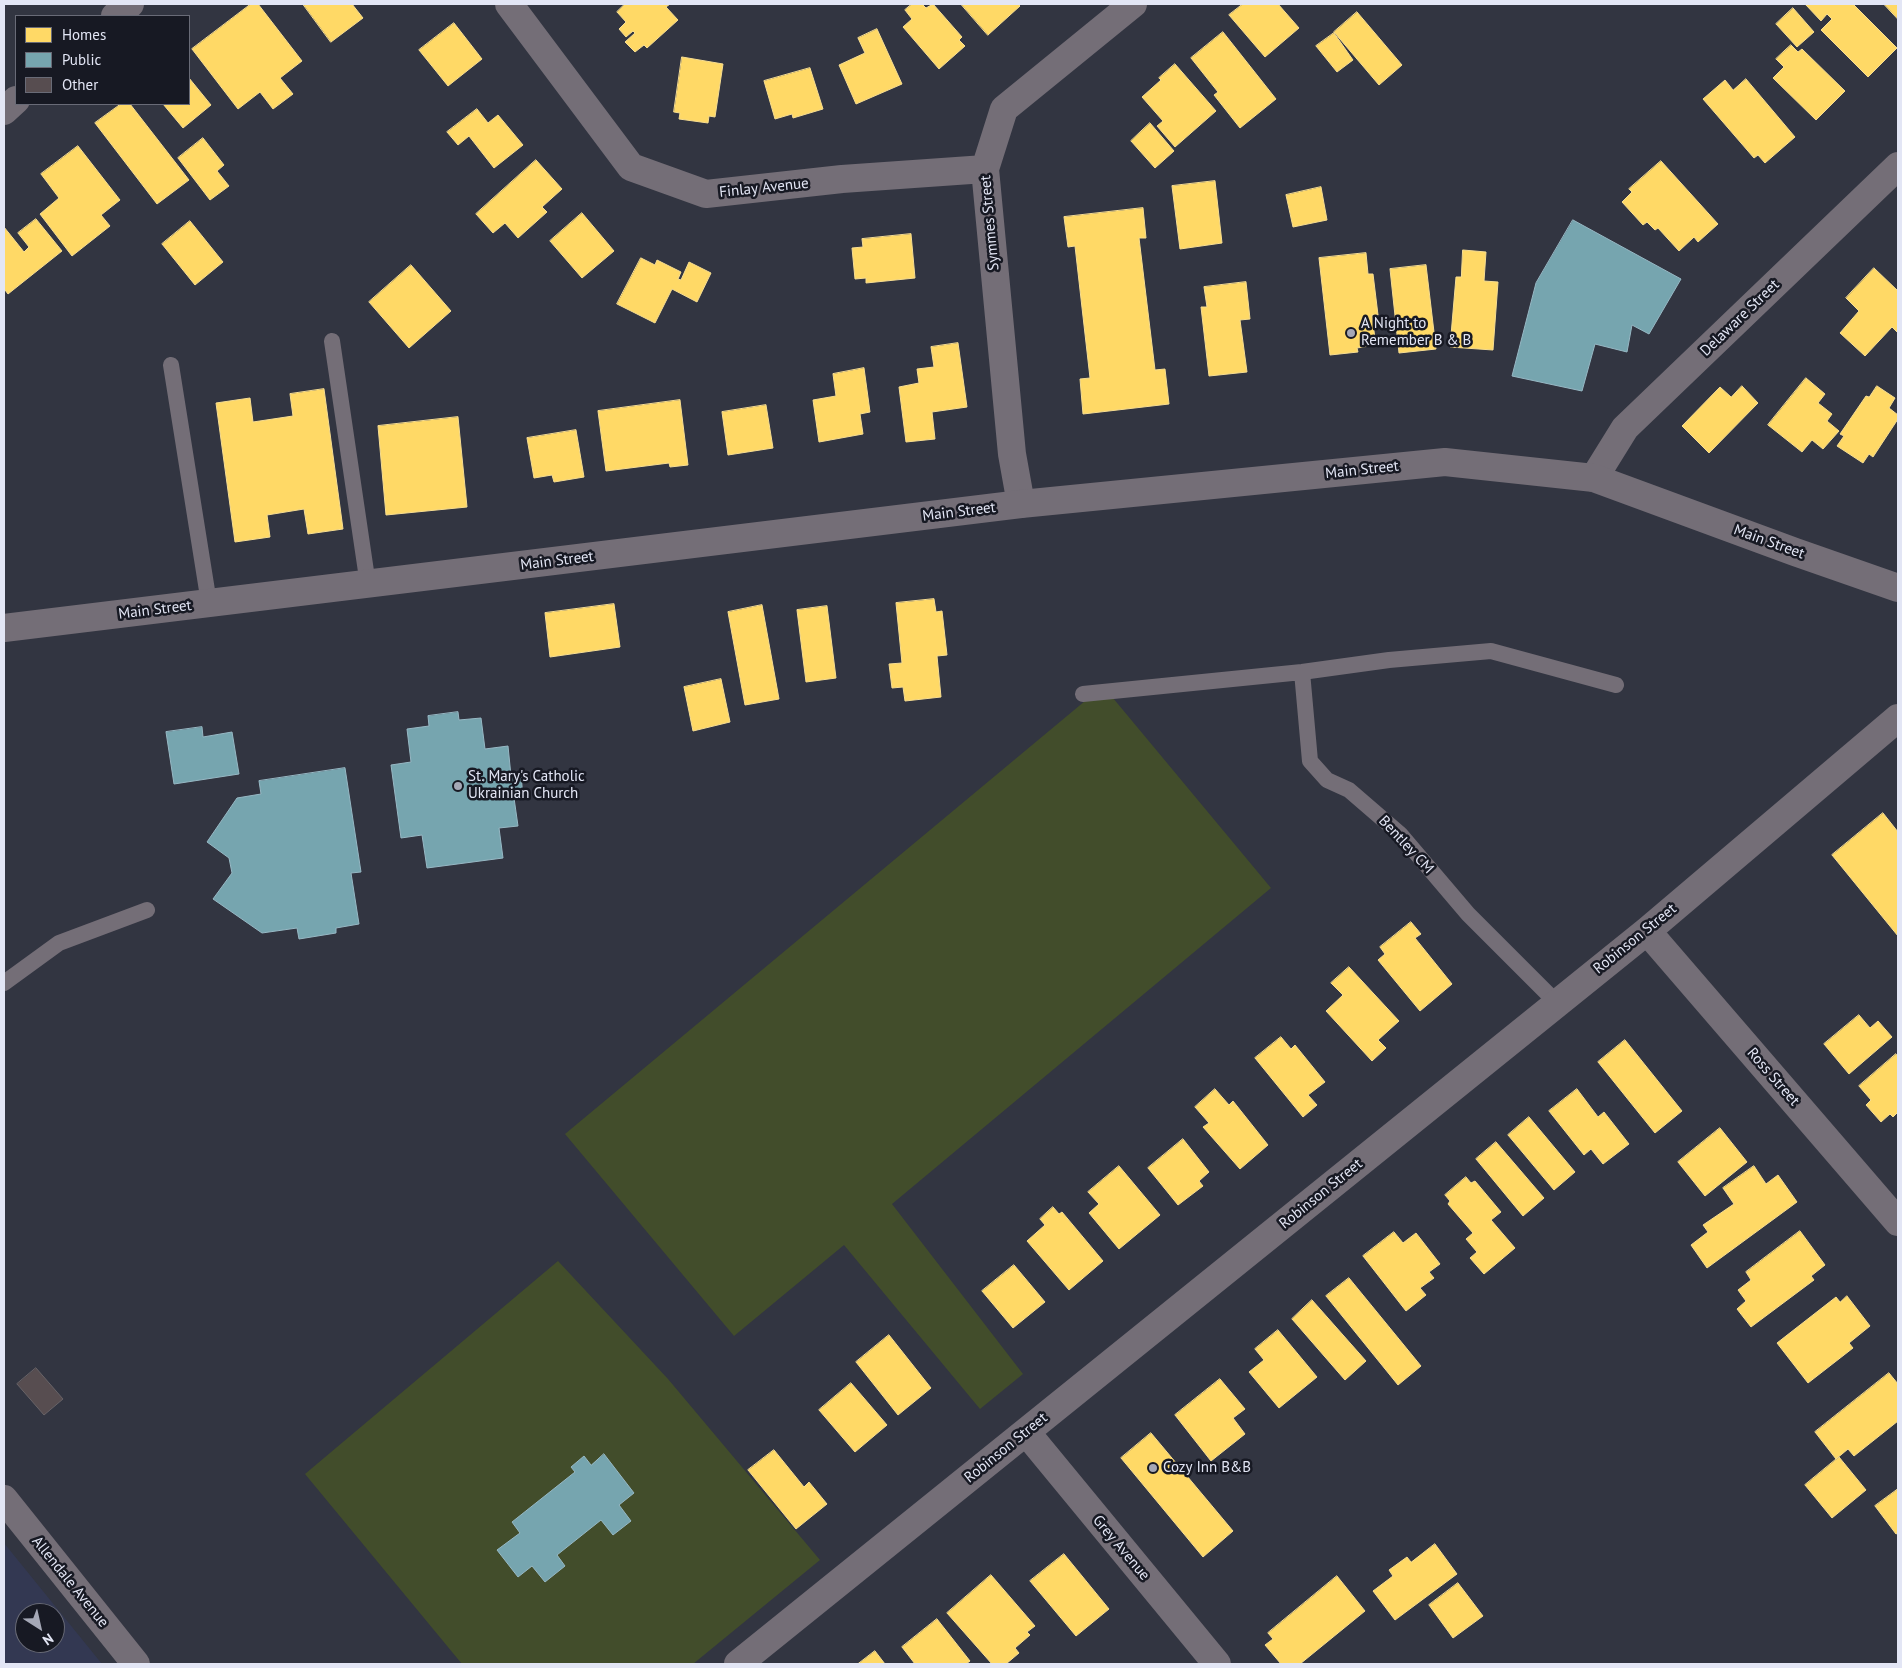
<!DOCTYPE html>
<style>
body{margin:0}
#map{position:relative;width:1902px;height:1668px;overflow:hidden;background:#323541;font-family:"PT Sans",sans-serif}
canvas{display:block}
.frame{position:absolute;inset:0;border:5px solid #e3e6f5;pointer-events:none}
.legend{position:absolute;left:15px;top:15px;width:175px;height:90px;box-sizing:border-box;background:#171923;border:1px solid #696b77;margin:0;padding:6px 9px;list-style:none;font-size:15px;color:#e3e6f5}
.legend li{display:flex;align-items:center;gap:10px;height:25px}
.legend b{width:25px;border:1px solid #696b77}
.north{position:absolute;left:15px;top:1603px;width:50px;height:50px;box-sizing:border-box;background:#171923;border:1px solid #696b77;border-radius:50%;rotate:145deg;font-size:14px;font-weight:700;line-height:20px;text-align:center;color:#e3e6f5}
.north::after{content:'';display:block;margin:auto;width:18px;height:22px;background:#a5a8b6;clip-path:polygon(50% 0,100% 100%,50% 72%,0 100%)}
</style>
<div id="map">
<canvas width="1902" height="1668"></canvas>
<div class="frame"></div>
<ul class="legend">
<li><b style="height:14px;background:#ffd966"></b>Homes</li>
<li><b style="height:14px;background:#76a5af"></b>Public</li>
<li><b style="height:14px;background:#574d50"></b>Other</li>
</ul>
<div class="north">N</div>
</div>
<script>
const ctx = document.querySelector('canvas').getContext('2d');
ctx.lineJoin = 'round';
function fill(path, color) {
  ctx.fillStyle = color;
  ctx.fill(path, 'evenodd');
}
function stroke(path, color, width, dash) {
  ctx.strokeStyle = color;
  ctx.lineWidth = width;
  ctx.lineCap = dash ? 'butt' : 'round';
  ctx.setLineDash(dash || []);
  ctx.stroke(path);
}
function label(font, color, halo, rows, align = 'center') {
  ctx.font = font + ' "PT Sans",sans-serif';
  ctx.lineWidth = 5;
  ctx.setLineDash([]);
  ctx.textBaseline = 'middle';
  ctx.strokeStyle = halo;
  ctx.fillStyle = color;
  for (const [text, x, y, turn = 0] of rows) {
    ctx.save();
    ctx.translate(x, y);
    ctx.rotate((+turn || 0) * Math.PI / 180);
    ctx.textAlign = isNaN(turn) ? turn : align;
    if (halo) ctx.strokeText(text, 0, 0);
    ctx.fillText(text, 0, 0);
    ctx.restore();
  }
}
const built = new Path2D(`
 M 4,1543 L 102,1664 L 4,1664 ZM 25,1613 L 55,1613 L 55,1643 L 25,1643 Z`);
const green = new Path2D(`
 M 1103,686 L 1271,888 L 892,1204 L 1023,1374 L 980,1409 L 844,1245 L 734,1336 L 565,1134 Z
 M 558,1261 L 668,1379 L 820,1560 L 693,1664 L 462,1664 L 305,1474 Z`);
const homes = new Path2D(`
 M 251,4 L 258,4 L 302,61 L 280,78 L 293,94 L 273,109 L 260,92 L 238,109 L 192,49 Z
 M 303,4 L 352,4 L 363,18 L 331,42 Z
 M 625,4 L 670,4 L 666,7 L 678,20 L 647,48 L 644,45 L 635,52 L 625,42 L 635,33 L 633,31 L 626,37 L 619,29 L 626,22 L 617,12 Z
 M 912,4 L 922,4 L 926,8 L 933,4 L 962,37 L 959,40 L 965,46 L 939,69 L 903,27 L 912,19 L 905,10 Z
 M 961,4 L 1018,4 L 1020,6 L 988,35 Z
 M 1243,4 L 1278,4 L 1299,28 L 1265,57 L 1229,15 Z
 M 1807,4 L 1853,4 L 1897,48 L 1868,77 L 1821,30 L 1832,19 L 1827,14 L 1821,21 L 1806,5 Z
 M 1884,4 L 1898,4 L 1898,19 Z
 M 1793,8 L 1814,32 L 1797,47 L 1776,24 Z
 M 1357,12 L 1402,65 L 1379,85 L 1334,32 Z
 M 454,23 L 482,59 L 448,86 L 419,50 Z
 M 877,29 L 902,84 L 856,104 L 839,65 L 865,53 L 858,38 Z
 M 1223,32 L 1276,99 L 1240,128 L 1214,95 L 1218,92 L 1191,58 Z
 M 1334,33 L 1353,60 L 1337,72 L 1316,46 Z
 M 1791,45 L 1798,52 L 1802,49 L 1845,91 L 1816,120 L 1773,78 L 1784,67 L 1776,59 Z
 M 682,57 L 723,64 L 715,117 L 709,116 L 708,123 L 679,119 L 680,113 L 674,112 Z
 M 1175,64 L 1216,111 L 1175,147 L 1157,126 L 1163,121 L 1142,97 L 1161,80 L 1159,78 Z
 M 810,68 L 823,109 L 793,118 L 792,114 L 775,119 L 764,81 Z
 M 189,78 L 211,105 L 183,128 L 163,104 L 189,104 Z
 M 1746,79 L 1795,137 L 1765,163 L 1758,155 L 1754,158 L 1703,99 L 1725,80 L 1733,90 Z
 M 121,104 L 130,104 L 189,180 L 157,204 L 95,123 Z
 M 477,109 L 488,123 L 498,115 L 523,145 L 494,168 L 469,136 L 458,145 L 447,132 Z
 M 1150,123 L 1174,151 L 1155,168 L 1131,141 Z
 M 203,138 L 224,165 L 217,171 L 229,186 L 210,200 L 178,158 Z
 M 78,146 L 120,200 L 101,215 L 110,226 L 72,256 L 40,214 L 59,198 L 41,174 Z
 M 536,160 L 562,189 L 542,207 L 547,212 L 518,238 L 505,223 L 493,233 L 476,214 Z
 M 1661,161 L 1718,224 L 1698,242 L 1694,237 L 1679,251 L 1658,228 L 1655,230 L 1647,222 L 1643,225 L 1622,202 L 1632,192 L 1629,189 Z
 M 1215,181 L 1222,243 L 1180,249 L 1172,186 Z
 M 1321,187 L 1327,220 L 1293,227 L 1286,195 Z
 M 1143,208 L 1146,238 L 1139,238 L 1155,370 L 1165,369 L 1169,404 L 1083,414 L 1080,379 L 1090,378 L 1075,246 L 1068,247 L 1064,217 Z
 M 582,213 L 614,251 L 582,278 L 550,241 Z
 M 36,219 L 62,251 L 8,294 L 5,290 L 4,291 L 4,227 L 24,252 L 29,247 L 18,233 Z
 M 190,221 L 223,262 L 195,285 L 162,244 Z
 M 911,234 L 915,278 L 866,283 L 866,278 L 855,279 L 852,248 L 863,247 L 862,239 Z
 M 1463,250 L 1486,252 L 1484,281 L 1498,282 L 1493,350 L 1450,347 L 1456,277 L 1461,277 Z
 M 1366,253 L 1368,274 L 1373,274 L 1378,315 L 1372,315 L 1375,339 L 1369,340 L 1369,346 L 1357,348 L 1358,352 L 1330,355 L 1319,258 Z
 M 641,258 L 655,265 L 657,260 L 681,272 L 678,279 L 681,280 L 689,262 L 711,273 L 697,302 L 672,289 L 655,323 L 617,304 Z
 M 411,265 L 451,311 L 409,348 L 369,302 Z
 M 1426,265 L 1436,349 L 1399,353 L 1390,269 Z
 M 1874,268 L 1898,291 L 1898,333 L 1892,327 L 1865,356 L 1840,333 L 1859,311 L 1846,298 Z
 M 1246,282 L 1250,319 L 1240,320 L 1247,372 L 1209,376 L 1201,307 L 1207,307 L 1204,287 Z
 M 958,343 L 967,407 L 932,412 L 935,439 L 906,442 L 899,387 L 919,383 L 917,369 L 934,367 L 931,347 Z
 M 864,368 L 870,412 L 860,414 L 863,434 L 819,442 L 813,400 L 836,396 L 833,374 Z
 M 1806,378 L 1825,394 L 1818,403 L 1832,414 L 1827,421 L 1839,431 L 1823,449 L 1812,440 L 1802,452 L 1768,425 Z
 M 1742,386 L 1758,403 L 1709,453 L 1682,426 L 1720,387 L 1731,397 Z
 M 1877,386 L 1895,398 L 1889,408 L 1898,415 L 1898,419 L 1873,457 L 1869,454 L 1863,463 L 1837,446 L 1844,436 L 1840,434 L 1866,396 L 1869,397 Z
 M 324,389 L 343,529 L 308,534 L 304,509 L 267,515 L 270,537 L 235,542 L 216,403 L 250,398 L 253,422 L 293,416 L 290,394 Z
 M 680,400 L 688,465 L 670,467 L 669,463 L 606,471 L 598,411 Z
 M 766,405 L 773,448 L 728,455 L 722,412 Z
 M 458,417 L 467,507 L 386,515 L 378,426 Z
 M 576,430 L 584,477 L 554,482 L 552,475 L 534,478 L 527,438 Z
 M 934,599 L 936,612 L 942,611 L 947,655 L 937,656 L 941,697 L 905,701 L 903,687 L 892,688 L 889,664 L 902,663 L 896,603 Z
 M 614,604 L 620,647 L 550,657 L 545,613 Z
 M 762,605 L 779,699 L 745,705 L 728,612 Z
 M 827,606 L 836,678 L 806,682 L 797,610 Z
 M 721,679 L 730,722 L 693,731 L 684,687 Z
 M 1883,813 L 1898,832 L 1898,936 L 1832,855 Z
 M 1411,922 L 1421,934 L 1415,938 L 1452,984 L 1420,1011 L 1378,960 L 1385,954 L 1380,947 Z
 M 1349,967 L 1399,1021 L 1378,1040 L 1386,1048 L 1372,1061 L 1326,1011 L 1343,995 L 1331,983 Z
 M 1859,1015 L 1870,1028 L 1878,1021 L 1892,1037 L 1849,1074 L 1824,1044 Z
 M 1281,1037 L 1291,1049 L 1295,1045 L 1325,1082 L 1308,1095 L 1317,1105 L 1303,1117 L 1255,1058 Z
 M 1625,1040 L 1682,1111 L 1655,1133 L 1598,1062 Z
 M 1896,1054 L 1898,1057 L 1898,1112 L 1893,1117 L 1890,1114 L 1881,1122 L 1866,1105 L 1871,1100 L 1859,1086 Z
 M 1215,1089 L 1229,1105 L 1233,1101 L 1268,1145 L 1240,1169 L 1203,1127 L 1209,1123 L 1195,1107 Z
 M 1577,1089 L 1598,1117 L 1604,1112 L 1629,1144 L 1603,1164 L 1591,1149 L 1584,1155 L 1549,1111 Z
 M 1529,1117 L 1575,1172 L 1554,1190 L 1508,1135 Z
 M 1720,1128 L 1747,1162 L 1705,1196 L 1678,1162 Z
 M 1183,1139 L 1209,1172 L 1199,1181 L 1203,1186 L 1178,1205 L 1148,1168 Z
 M 1496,1142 L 1544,1198 L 1523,1216 L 1476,1159 Z
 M 1119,1166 L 1160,1215 L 1119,1249 L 1089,1213 L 1099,1204 L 1088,1192 Z
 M 1754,1166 L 1766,1184 L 1778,1175 L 1797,1202 L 1707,1268 L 1691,1245 L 1708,1232 L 1703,1225 L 1734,1204 L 1723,1188 Z
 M 1466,1177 L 1471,1183 L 1475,1181 L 1501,1212 L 1491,1220 L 1515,1248 L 1484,1274 L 1470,1258 L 1477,1252 L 1466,1239 L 1473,1233 L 1448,1204 L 1450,1201 L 1445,1195 Z
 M 1053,1207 L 1059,1214 L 1062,1212 L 1103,1261 L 1069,1290 L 1027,1241 L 1045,1225 L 1040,1219 Z
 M 1800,1231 L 1825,1265 L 1811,1276 L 1814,1280 L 1751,1327 L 1737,1309 L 1746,1301 L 1738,1290 L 1751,1280 L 1746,1272 Z
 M 1394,1232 L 1403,1243 L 1416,1233 L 1440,1264 L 1429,1272 L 1434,1278 L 1420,1288 L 1426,1295 L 1406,1311 L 1363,1256 Z
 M 1014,1265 L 1045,1302 L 1013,1328 L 982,1291 Z
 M 1349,1278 L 1421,1366 L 1398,1385 L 1326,1296 Z
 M 1847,1296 L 1870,1326 L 1849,1343 L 1853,1348 L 1808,1383 L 1777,1343 L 1836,1297 L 1840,1302 Z
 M 1312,1300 L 1366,1361 L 1345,1380 L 1292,1319 Z
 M 1278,1330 L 1317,1377 L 1279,1408 L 1249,1372 L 1264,1360 L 1255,1349 Z
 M 889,1335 L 931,1388 L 898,1415 L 856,1362 Z
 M 1889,1373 L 1898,1384 L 1898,1421 L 1854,1456 L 1848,1449 L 1836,1459 L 1815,1432 Z
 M 1220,1379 L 1245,1409 L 1233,1418 L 1245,1434 L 1211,1461 L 1175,1415 Z
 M 851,1383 L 887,1425 L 855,1452 L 819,1410 Z
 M 1151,1433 L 1233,1531 L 1203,1557 L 1121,1458 Z
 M 774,1450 L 804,1487 L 809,1482 L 827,1504 L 796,1529 L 748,1470 Z
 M 1839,1457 L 1866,1490 L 1832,1518 L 1805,1485 Z
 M 1898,1489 L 1898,1533 L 1896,1534 L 1875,1506 Z
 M 1435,1544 L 1457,1574 L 1395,1620 L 1373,1591 L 1393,1576 L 1389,1570 L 1407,1557 L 1411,1562 Z
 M 1064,1554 L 1109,1609 L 1076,1636 L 1030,1581 Z
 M 991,1575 L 1035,1626 L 1027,1632 L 1030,1635 L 1015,1648 L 1019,1653 L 1006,1664 L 992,1664 L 947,1613 Z
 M 1337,1576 L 1365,1611 L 1300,1664 L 1281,1664 L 1265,1645 L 1273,1639 L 1268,1633 Z
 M 1458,1583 L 1483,1616 L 1453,1638 L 1429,1605 Z
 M 937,1619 L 970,1661 L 966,1664 L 915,1664 L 902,1647 Z
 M 875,1651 L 885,1664 L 858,1664 Z`);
const public = new Path2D(`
 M 1573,220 L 1681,279 L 1649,334 L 1632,325 L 1627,352 L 1595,344 L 1582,391 L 1512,376 L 1536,283 Z
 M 458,712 L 459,720 L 481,718 L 485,749 L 508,746 L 511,776 L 521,775 L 523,797 L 514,798 L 518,826 L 499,828 L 503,858 L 427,868 L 422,835 L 401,838 L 391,765 L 411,762 L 407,729 L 429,726 L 428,716 Z
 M 202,727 L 203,737 L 232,732 L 239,774 L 174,784 L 166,732 Z
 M 345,768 L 361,872 L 351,873 L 359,924 L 336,928 L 336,933 L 299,939 L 297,928 L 262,933 L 213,899 L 232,873 L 229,858 L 207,842 L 237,798 L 261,794 L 259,781 Z
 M 604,1454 L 634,1493 L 619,1505 L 631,1521 L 613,1535 L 601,1520 L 557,1555 L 565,1566 L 545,1582 L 532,1566 L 518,1577 L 497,1550 L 520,1533 L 512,1522 L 575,1472 L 571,1467 L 584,1456 L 591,1465 Z`);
const building = new Path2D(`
 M 36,1368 L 63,1399 L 44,1415 L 17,1384 Z`);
const service = new Path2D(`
 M 332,341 L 368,585
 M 171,365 L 209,603
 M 1302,672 L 1310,761 L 1327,780 L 1349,790 L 1400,834 L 1468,914 L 1557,1003
 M 1083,694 L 1302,672 L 1389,660 L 1491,651 L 1616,685
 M 4,983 L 59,943 L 147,910`);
const minor = new Path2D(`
 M 509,4 L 631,167 L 706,194 L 842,179 L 985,169
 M 115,16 L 130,4
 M 4,111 L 16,100
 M 1594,478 L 1625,428 L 1898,166
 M 1021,504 L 1012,454 L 985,169 L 1004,109 L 1133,4
 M 1647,931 L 1898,1222
 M 1026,1432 L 1217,1664
 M 4,1499 L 136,1664
 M 738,1664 L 1647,931 L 1898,718`);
const tertiary = new Path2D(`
 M 4,628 L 1021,504 L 1445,462 L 1594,478 L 1795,552 L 1898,588`);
const markers = [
 [1351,333,5,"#a5a8b6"],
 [458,786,5,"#a5a8b6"],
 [1153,1468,5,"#a5a8b6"]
];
const streetNames = [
 ["Finlay Avenue",764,188,-6],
 ["Symmes Street",990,223,-95],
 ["Delaware Street",1740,318,-44],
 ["Main Street",1362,470,-6],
 ["Main Street",959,512,-7],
 ["Main Street",1769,542,20],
 ["Main Street",557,561,-7],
 ["Main Street",155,610,-7],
 ["Bentley CM",1406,845,47],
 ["Robinson Street",1635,939,-39],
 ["Ross Street",1773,1077,49],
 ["Robinson Street",1321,1194,-39],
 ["Robinson Street",1006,1448,-39],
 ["Grey Avenue",1121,1548,50],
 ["Allendale Avenue",70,1582,51]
];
const poiNames = [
 ["A Night to",1361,324],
 ["Remember B & B",1361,341],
 ["St. Mary's Catholic",468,777],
 ["Ukrainian Church",468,794],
 ["Cozy Inn B&B",1163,1468]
];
fill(built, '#333852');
fill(green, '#424d2b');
fill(homes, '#ffd966');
stroke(homes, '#f7dd91', 1);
fill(public, '#76a5af');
stroke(public, '#97b8c4', 1);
fill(building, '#574d50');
stroke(building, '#686367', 1);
stroke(service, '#746e77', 16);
stroke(minor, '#746e77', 28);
stroke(tertiary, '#746e77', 28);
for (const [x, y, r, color] of markers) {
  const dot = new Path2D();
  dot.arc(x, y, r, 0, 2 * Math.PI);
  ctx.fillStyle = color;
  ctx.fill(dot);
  stroke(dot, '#171923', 2);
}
label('15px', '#e3e6f5', '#171923', streetNames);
label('15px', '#e3e6f5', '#171923', poiNames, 'left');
</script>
